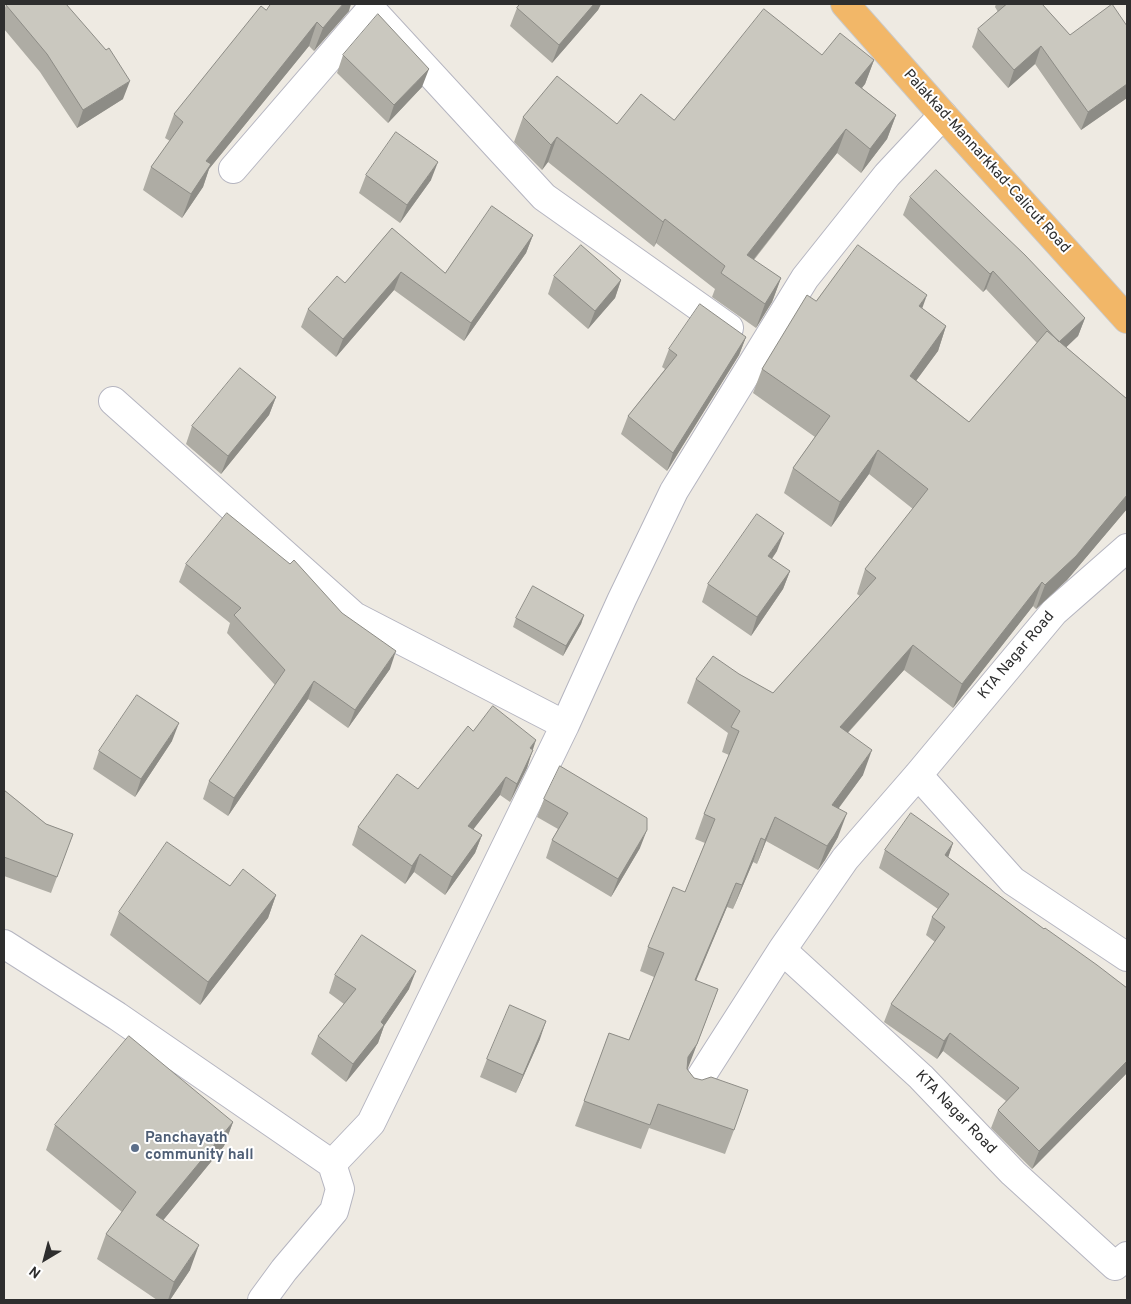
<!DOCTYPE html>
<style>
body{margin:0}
#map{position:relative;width:1131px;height:1304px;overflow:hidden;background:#eeeae2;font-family:Overpass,sans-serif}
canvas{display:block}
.frame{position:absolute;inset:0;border:5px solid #2e2e2e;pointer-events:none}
.north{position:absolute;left:20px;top:1234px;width:50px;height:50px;-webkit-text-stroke:4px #fff;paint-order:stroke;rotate:217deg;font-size:14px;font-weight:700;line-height:20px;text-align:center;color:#2e2e2e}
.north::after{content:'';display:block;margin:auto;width:18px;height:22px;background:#2e2e2e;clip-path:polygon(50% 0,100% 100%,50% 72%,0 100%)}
</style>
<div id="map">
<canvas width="1131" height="1304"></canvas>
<div class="frame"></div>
<div class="north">N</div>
</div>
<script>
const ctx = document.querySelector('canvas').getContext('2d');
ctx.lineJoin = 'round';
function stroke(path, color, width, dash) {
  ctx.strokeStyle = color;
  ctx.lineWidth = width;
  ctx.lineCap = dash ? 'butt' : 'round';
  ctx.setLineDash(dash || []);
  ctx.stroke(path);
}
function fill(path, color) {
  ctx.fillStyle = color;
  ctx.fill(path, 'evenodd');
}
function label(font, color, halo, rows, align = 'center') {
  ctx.font = font + ' Overpass,sans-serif';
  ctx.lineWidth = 4;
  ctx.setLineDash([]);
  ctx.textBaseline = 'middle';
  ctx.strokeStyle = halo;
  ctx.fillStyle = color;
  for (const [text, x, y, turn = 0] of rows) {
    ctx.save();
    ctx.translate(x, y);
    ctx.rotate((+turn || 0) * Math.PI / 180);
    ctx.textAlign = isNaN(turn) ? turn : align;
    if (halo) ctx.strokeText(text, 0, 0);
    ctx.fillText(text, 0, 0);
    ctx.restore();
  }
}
const street = new Path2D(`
 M 233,169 L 371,9 L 544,197 L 729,328
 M 113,401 L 354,616 L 565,725
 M 1127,548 L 1054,612 L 918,775 L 845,859 L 782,950 L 921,1077 L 1013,1173 L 1115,1266 L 1127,1256
 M 918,775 L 1013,881 L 1127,957
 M 4,944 L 117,1016 L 332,1164
 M 693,1089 L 782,950
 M 262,1300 L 284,1270 L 334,1211 L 340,1189 L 332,1164 L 371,1123 L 565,725 L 622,599 L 674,491 L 805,278 L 887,175 L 943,115`);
const highway = new Path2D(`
 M 845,4 L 943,115 L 1127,319`);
const wall = new Path2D(`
 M 520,4 L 601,4 L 598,10 L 552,63 L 510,26 L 517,8 Z
 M 996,4 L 1042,4 L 1070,35 L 1127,26 L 1127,98 L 1081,130 L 1035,64 L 1008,88 L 972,47 L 978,29 L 998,12 L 995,7 Z
 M 6,5 L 123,99 L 77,128 L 40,72 L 4,29 L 4,10 Z
 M 266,10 L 349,11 L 314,51 L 309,46 L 209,169 L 203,187 L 182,218 L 143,190 L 151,167 L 170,141 L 165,138 L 174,114 Z
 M 343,55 L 422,87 L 388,123 L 337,73 Z
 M 822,55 L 874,60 L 865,84 L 862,88 L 896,115 L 887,139 L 861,173 L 837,153 L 754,260 L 781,278 L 772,302 L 756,328 L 712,297 L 715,289 L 656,243 L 654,247 L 548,162 L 542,170 L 514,142 L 523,117 L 617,124 L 674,120 Z
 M 366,175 L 431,180 L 400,223 L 359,193 Z
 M 910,197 L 1085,318 L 1078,336 L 1066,347 L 1127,399 L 1127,509 L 1067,580 L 1036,609 L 1033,606 L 953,708 L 904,670 L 848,733 L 863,775 L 839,808 L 838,837 L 825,860 L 818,870 L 766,841 L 757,864 L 753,862 L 733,909 L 727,907 L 696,981 L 718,989 L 687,1069 L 734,1130 L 725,1154 L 649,1128 L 641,1149 L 575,1126 L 609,1033 L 629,1040 L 654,977 L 640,971 L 648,947 L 685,892 L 705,843 L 695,839 L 704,814 L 729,755 L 722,752 L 728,733 L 687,703 L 696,679 L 739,674 L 773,693 L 860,596 L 857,594 L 865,569 L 913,509 L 869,474 L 831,527 L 784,493 L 793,468 L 815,437 L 753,393 L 762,369 L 816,301 L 922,308 L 946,326 L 938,351 L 916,380 L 969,422 L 1037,343 L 986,289 L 983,292 L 903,215 Z
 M 392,228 L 445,273 L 533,235 L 526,253 L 464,341 L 394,290 L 336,357 L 301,327 L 308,309 L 345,283 Z
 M 554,276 L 621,280 L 615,298 L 588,329 L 548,294 Z
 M 746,337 L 739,355 L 667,471 L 621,434 L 628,416 L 665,369 L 662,367 L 669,349 Z
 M 276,397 L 269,415 L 221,474 L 186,444 L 192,426 Z
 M 777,551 L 772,559 L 790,571 L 783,589 L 751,636 L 702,602 L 708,584 Z
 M 186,564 L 390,669 L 348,728 L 308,699 L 228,816 L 203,799 L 209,781 L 275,685 L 227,633 L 230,623 L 179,582 Z
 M 584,615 L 581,624 L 563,656 L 513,627 L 516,618 Z
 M 473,731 L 532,750 L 527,768 L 510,802 L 500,795 L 473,829 L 482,835 L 475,853 L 445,895 L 414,872 L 405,884 L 352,845 L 358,827 L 418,789 Z
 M 172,741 L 135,797 L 93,769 L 99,751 Z
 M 4,790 L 46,824 L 73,834 L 51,893 L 4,876 Z
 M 544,799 L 640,848 L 611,897 L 546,858 L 552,840 L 558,829 L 537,817 Z
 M 953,843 L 948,857 L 1044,929 L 1127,988 L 1127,1073 L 1032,1169 L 991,1128 L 998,1110 L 1006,1101 L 943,1051 L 937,1059 L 884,1022 L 891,1004 L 935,942 L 926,935 L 932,917 L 938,909 L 879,868 L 885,850 Z
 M 230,886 L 276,895 L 268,918 L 200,1005 L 110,935 L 119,912 Z
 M 335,975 L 409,989 L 384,1026 L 378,1043 L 346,1082 L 311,1054 L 318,1036 L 344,1004 L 329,993 Z
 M 540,1039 L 516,1093 L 480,1077 L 487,1059 Z
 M 233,1122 L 224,1146 L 163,1220 L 190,1270 L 170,1300 L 157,1300 L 97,1259 L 106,1234 L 122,1212 L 46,1150 L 55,1125 Z`);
const shadedWall = new Path2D(`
 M 343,4 L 351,4 L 349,11 L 314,51 L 323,28 Z
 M 594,4 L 601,4 L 598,10 L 552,63 L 559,45 Z
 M 317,22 L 309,46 L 209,169 L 203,187 L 182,218 L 191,194 L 206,161 Z
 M 1041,46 L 1035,64 L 1008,88 L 1014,70 Z
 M 874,60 L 865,84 L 846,107 L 855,83 Z
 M 429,69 L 422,87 L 388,123 L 394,105 Z
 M 130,81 L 123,99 L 77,128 L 83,110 Z
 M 1127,84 L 1127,98 L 1081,130 L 1088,112 Z
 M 896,115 L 887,139 L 861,173 L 870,149 Z
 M 846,129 L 837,153 L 738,279 L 747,255 Z
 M 557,137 L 548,162 L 542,170 L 551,145 Z
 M 438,162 L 431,180 L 400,223 L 407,205 Z
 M 665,219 L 656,243 L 654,247 L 663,222 Z
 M 533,235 L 526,253 L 464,341 L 471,323 Z
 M 993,271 L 986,289 L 983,292 L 990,274 Z
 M 401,272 L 394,290 L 336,357 L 343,339 Z
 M 781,278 L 772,302 L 756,328 L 765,304 Z
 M 621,280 L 615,298 L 588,329 L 595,311 Z
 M 927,295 L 918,320 L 919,306 Z
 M 1085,318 L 1078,336 L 1053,360 L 1059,342 Z
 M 946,326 L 938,351 L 902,400 L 910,376 Z
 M 746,337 L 739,355 L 667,471 L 673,453 Z
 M 276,397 L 269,415 L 221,474 L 228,456 Z
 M 878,450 L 869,474 L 831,527 L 840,502 Z
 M 1127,495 L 1127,509 L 1067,580 L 1036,609 L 1045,585 Z
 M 784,533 L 777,551 L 761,574 L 768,556 Z
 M 790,571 L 783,589 L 751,636 L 757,617 Z
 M 1042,582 L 1033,606 L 953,708 L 962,684 Z
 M 584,615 L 581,624 L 563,656 L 566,646 Z
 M 913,645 L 904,670 L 831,751 L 840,727 Z
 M 396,651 L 390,669 L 348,728 L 355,710 Z
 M 314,681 L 308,699 L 228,816 L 234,798 Z
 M 179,723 L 172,741 L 135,797 L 141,779 Z
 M 536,740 L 527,768 L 510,802 L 530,748 Z
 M 872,750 L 863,775 L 823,829 L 832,805 Z
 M 506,777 L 500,795 L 462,844 L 468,826 Z
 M 847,813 L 838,837 L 825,860 L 818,870 L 827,846 Z
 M 775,817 L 766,841 L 757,864 L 765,840 Z
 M 647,830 L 640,848 L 611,897 L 618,879 Z
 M 482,835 L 475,853 L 445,895 L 452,877 Z
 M 761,838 L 753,862 L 733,909 L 742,885 Z
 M 953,843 L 947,861 L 945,855 Z
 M 420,854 L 414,872 L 405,884 L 412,866 Z
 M 736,883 L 727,907 L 686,1004 L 695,980 Z
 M 276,895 L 268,918 L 200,1005 L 208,982 Z
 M 416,971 L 409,989 L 384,1026 L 378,1043 L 346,1082 L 353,1064 Z
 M 718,989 L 688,1068 L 680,1081 L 688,1057 Z
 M 546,1021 L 540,1039 L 516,1093 L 523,1075 Z
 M 950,1033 L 943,1051 L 937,1059 L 944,1041 Z
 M 1127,1061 L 1127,1073 L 1032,1169 L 1039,1151 Z
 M 233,1122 L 224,1146 L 147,1240 L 156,1215 Z
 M 199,1245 L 190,1270 L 170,1300 L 168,1300 L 174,1282 Z`);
const building = new Path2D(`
 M 7,4 L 66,4 L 106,50 L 109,48 L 130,81 L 83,110 L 47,54 L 6,5 Z
 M 271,4 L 343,4 L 323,28 L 317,22 L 206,161 L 211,164 L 191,194 L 151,167 L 183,122 L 174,114 L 261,6 L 266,10 Z
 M 520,4 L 594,4 L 559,45 L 517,8 Z
 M 1007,4 L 1042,4 L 1070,35 L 1112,4 L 1127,26 L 1127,84 L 1088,112 L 1041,46 L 1014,70 L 978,29 Z
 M 764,9 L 822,55 L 840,33 L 874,60 L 855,83 L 896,115 L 870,149 L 846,129 L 747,255 L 781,278 L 765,304 L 721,273 L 725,266 L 665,219 L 663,222 L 557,137 L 551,145 L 523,117 L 557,76 L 617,124 L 641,94 L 674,120 Z
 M 378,14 L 429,69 L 394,105 L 343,55 Z
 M 396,132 L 438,162 L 407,205 L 366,175 Z
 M 936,170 L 1025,255 L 1085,318 L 1059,342 L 993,271 L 990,274 L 910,197 Z
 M 492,206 L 533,235 L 471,323 L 401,272 L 343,339 L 308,309 L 337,276 L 345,283 L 392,228 L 445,273 Z
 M 581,245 L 621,280 L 595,311 L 554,276 Z
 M 858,245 L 927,295 L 919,306 L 946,326 L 910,376 L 969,422 L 1047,331 L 1127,399 L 1127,495 L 1076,556 L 1045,585 L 1042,582 L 962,684 L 913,645 L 840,727 L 872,750 L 832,805 L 847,813 L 834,836 L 827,846 L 775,817 L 765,840 L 761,838 L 742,885 L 736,883 L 695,980 L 718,989 L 697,1044 L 688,1057 L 687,1069 L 694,1078 L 702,1080 L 711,1077 L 748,1090 L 734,1130 L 658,1104 L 650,1125 L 584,1101 L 609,1033 L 629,1040 L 664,953 L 648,947 L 673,887 L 685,892 L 715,819 L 704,814 L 739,731 L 731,727 L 740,711 L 696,679 L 713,656 L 739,674 L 773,693 L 876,578 L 865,569 L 928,489 L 878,450 L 840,502 L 793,468 L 830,416 L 762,369 L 807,295 L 816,301 Z
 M 700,304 L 746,337 L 673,453 L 628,416 L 677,355 L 669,349 Z
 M 240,368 L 276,397 L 228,456 L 192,426 Z
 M 227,513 L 290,564 L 294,560 L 342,613 L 396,651 L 355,710 L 314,681 L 234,798 L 209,781 L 285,670 L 234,615 L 241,608 L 186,564 Z
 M 757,514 L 784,533 L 768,556 L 790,571 L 757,617 L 708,584 Z
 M 533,586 L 584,615 L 566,646 L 516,618 Z
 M 137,695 L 179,723 L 141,779 L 99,751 Z
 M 493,706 L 536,740 L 530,748 L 533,750 L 517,784 L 506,777 L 468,826 L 482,835 L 452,877 L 420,854 L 412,866 L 358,827 L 397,774 L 418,789 L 468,726 L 473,731 Z
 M 560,766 L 647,818 L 647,830 L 618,879 L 552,840 L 568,813 L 544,799 Z
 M 4,790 L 46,824 L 73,834 L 57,877 L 4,857 Z
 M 911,813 L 953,843 L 945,855 L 1044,929 L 1045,928 L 1097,965 L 1127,988 L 1127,1061 L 1039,1151 L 998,1110 L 1019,1088 L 950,1033 L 944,1041 L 891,1004 L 945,927 L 932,917 L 949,894 L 885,850 Z
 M 167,842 L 230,886 L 243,869 L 276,895 L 208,982 L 119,912 Z
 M 362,935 L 416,971 L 381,1022 L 384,1025 L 353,1064 L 318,1036 L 356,989 L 335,975 Z
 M 510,1005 L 546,1021 L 523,1075 L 487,1059 Z
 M 129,1036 L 233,1122 L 156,1215 L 199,1245 L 174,1282 L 106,1234 L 136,1192 L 55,1125 Z`);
const markers = [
 [135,1148,5,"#5c6f8a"]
];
const streetNames = [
 ["Palakkad-Mannarkkad-Calicut Road",986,162,48],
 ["KTA Nagar Road",1017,656,-50],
 ["KTA Nagar Road",955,1113,46]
];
const serviceNames = [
 ["Panchayath",145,1139],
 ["community hall",145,1156]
];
stroke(street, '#b5b5c0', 30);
stroke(highway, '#c9c9c9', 30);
stroke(street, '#fff', 28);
stroke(highway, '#f2b768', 28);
fill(wall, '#aeaca4');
fill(shadedWall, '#8d8c86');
fill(building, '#cac8bf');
stroke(building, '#8d8c86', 1);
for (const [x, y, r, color] of markers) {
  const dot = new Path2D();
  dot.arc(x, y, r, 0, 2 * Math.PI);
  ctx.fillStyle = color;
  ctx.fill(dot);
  stroke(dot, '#fff', 2);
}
label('15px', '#2e2e2e', '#fff', streetNames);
label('bold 15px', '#4e5e75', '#fff', serviceNames, 'left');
</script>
